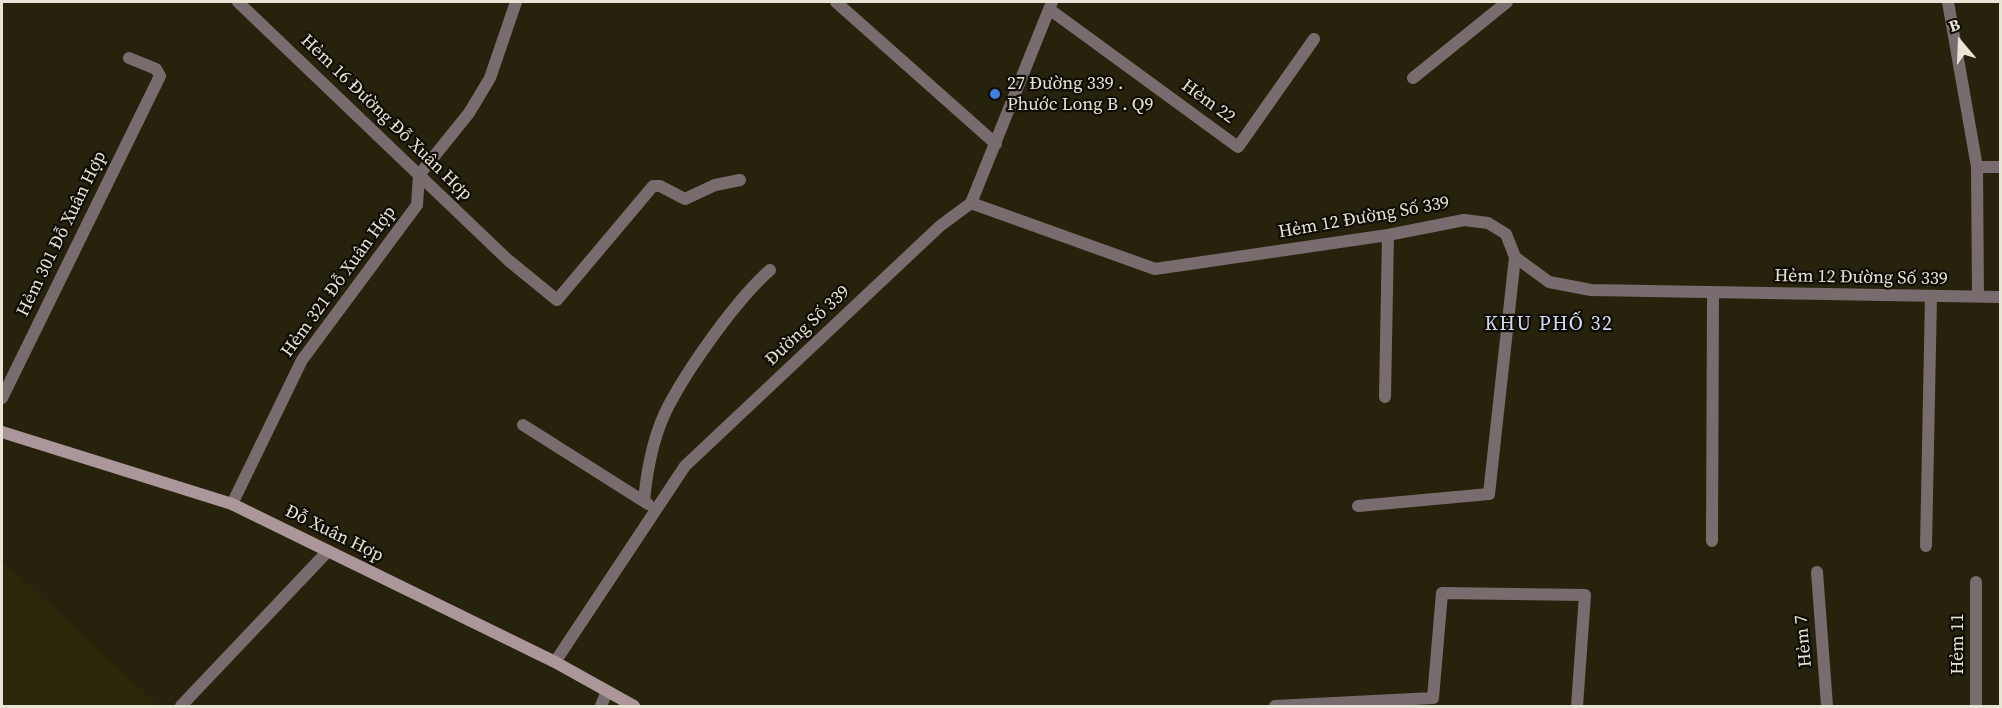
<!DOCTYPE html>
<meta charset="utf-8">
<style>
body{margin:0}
#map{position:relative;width:2002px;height:708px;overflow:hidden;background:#27220c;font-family:"Source Serif 4",serif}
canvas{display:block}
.frame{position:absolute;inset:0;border:3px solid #e8e5d7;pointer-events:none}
.north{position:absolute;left:1930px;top:12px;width:60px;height:60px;-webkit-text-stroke:4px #0e0c04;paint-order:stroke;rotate:341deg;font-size:16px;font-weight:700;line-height:24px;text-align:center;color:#e8e5d7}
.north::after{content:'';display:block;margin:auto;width:21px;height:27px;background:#e8e5d7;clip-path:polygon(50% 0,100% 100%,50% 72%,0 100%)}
</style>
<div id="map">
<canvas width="2002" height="708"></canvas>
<div class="frame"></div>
<div class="north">B</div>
</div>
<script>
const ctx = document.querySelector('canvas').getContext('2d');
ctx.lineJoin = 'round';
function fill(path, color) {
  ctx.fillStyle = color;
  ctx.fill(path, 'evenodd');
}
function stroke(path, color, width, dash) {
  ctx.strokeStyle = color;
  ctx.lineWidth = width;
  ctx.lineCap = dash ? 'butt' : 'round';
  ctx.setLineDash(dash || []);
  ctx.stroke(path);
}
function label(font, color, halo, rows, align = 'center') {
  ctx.font = font + ' "Source Serif 4",serif';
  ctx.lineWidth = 4.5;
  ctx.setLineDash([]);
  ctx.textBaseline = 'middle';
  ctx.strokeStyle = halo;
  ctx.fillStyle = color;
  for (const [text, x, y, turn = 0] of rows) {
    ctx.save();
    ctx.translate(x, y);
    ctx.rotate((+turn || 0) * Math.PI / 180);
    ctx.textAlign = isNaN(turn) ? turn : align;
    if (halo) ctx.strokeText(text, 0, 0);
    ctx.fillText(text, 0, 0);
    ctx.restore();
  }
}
const built = new Path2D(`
 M 2,560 L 159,706 L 2,706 Z`);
const service = new Path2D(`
 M 238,2 L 419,175
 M 181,706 L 328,551
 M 601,706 L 607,691
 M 1275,706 L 1433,698 L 1442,593 L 1585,595 L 1577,706`);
const minor = new Path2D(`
 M 836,2 L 996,144
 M 1948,2 L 1977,167 L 1978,297
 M 1049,9 L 1238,147 L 1314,39
 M 1413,78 L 1507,2
 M 1977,167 L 2000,167
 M 419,175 L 508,260 L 557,300 L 653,186 L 660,186 L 685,199 L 715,185 L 740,180
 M 419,175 L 469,113 L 490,78 L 516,2
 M 971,203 L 1155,269 L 1388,235 L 1464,220 L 1488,223 L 1506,234 L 1515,257 L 1549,282 L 1591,290 L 2000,297
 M 1385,397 L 1388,235
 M 2,398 L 160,76 L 156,69 L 129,58
 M 523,425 L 648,504
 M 644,501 C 647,468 654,432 670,403 C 691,364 737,299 770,270
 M 232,504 L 302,360 L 417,205 L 419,175
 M 1358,506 L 1489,494 L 1515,257
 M 1712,541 L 1713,294
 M 1926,546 L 1931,297
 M 1817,572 L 1827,706
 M 1976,582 L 1976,706
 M 555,662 L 685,466 L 940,226 L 971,203 L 1052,2`);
const secondary = new Path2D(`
 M 2,432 L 232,504 L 555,662 L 634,706`);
const markers = [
 [995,94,6,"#3f7fe0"]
];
const poiNames = [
 ["27 Đường 339 .",1007,84],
 ["Phước Long B . Q9",1007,105]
];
const streetNames = [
 ["Hẻm 22",1208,102,36],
 ["Hẻm 16 Đường Đỗ Xuân Hợp",386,118,44],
 ["Hẻm 12 Đường Số 339",1364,218,-10],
 ["Hẻm 301 Đỗ Xuân Hợp",62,234,-64],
 ["Hẻm 12 Đường Số 339",1861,278,1],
 ["Hẻm 321 Đỗ Xuân Hợp",339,282,-54],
 ["Đường Số 339",808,326,-43],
 ["Đỗ Xuân Hợp",334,534,26],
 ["Hẻm 7",1804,641,-95],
 ["Hẻm 11",1958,644,-90]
];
const neighbourhoodNames = [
 ["KHU PHỐ 32",1549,325]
];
fill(built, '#2d2709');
stroke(service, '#796c6f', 12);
stroke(minor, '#796c6f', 12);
stroke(secondary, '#ab969a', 12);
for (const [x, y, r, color] of markers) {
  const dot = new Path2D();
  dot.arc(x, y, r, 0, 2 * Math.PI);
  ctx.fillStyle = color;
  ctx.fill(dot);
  stroke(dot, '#0e0c04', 2);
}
label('18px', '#e8e5d7', '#0e0c04', poiNames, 'left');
label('18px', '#e8e5d7', '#0e0c04', streetNames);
ctx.letterSpacing = '1.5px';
label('20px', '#d3dbf8', '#0e0c04', neighbourhoodNames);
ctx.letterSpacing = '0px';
</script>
